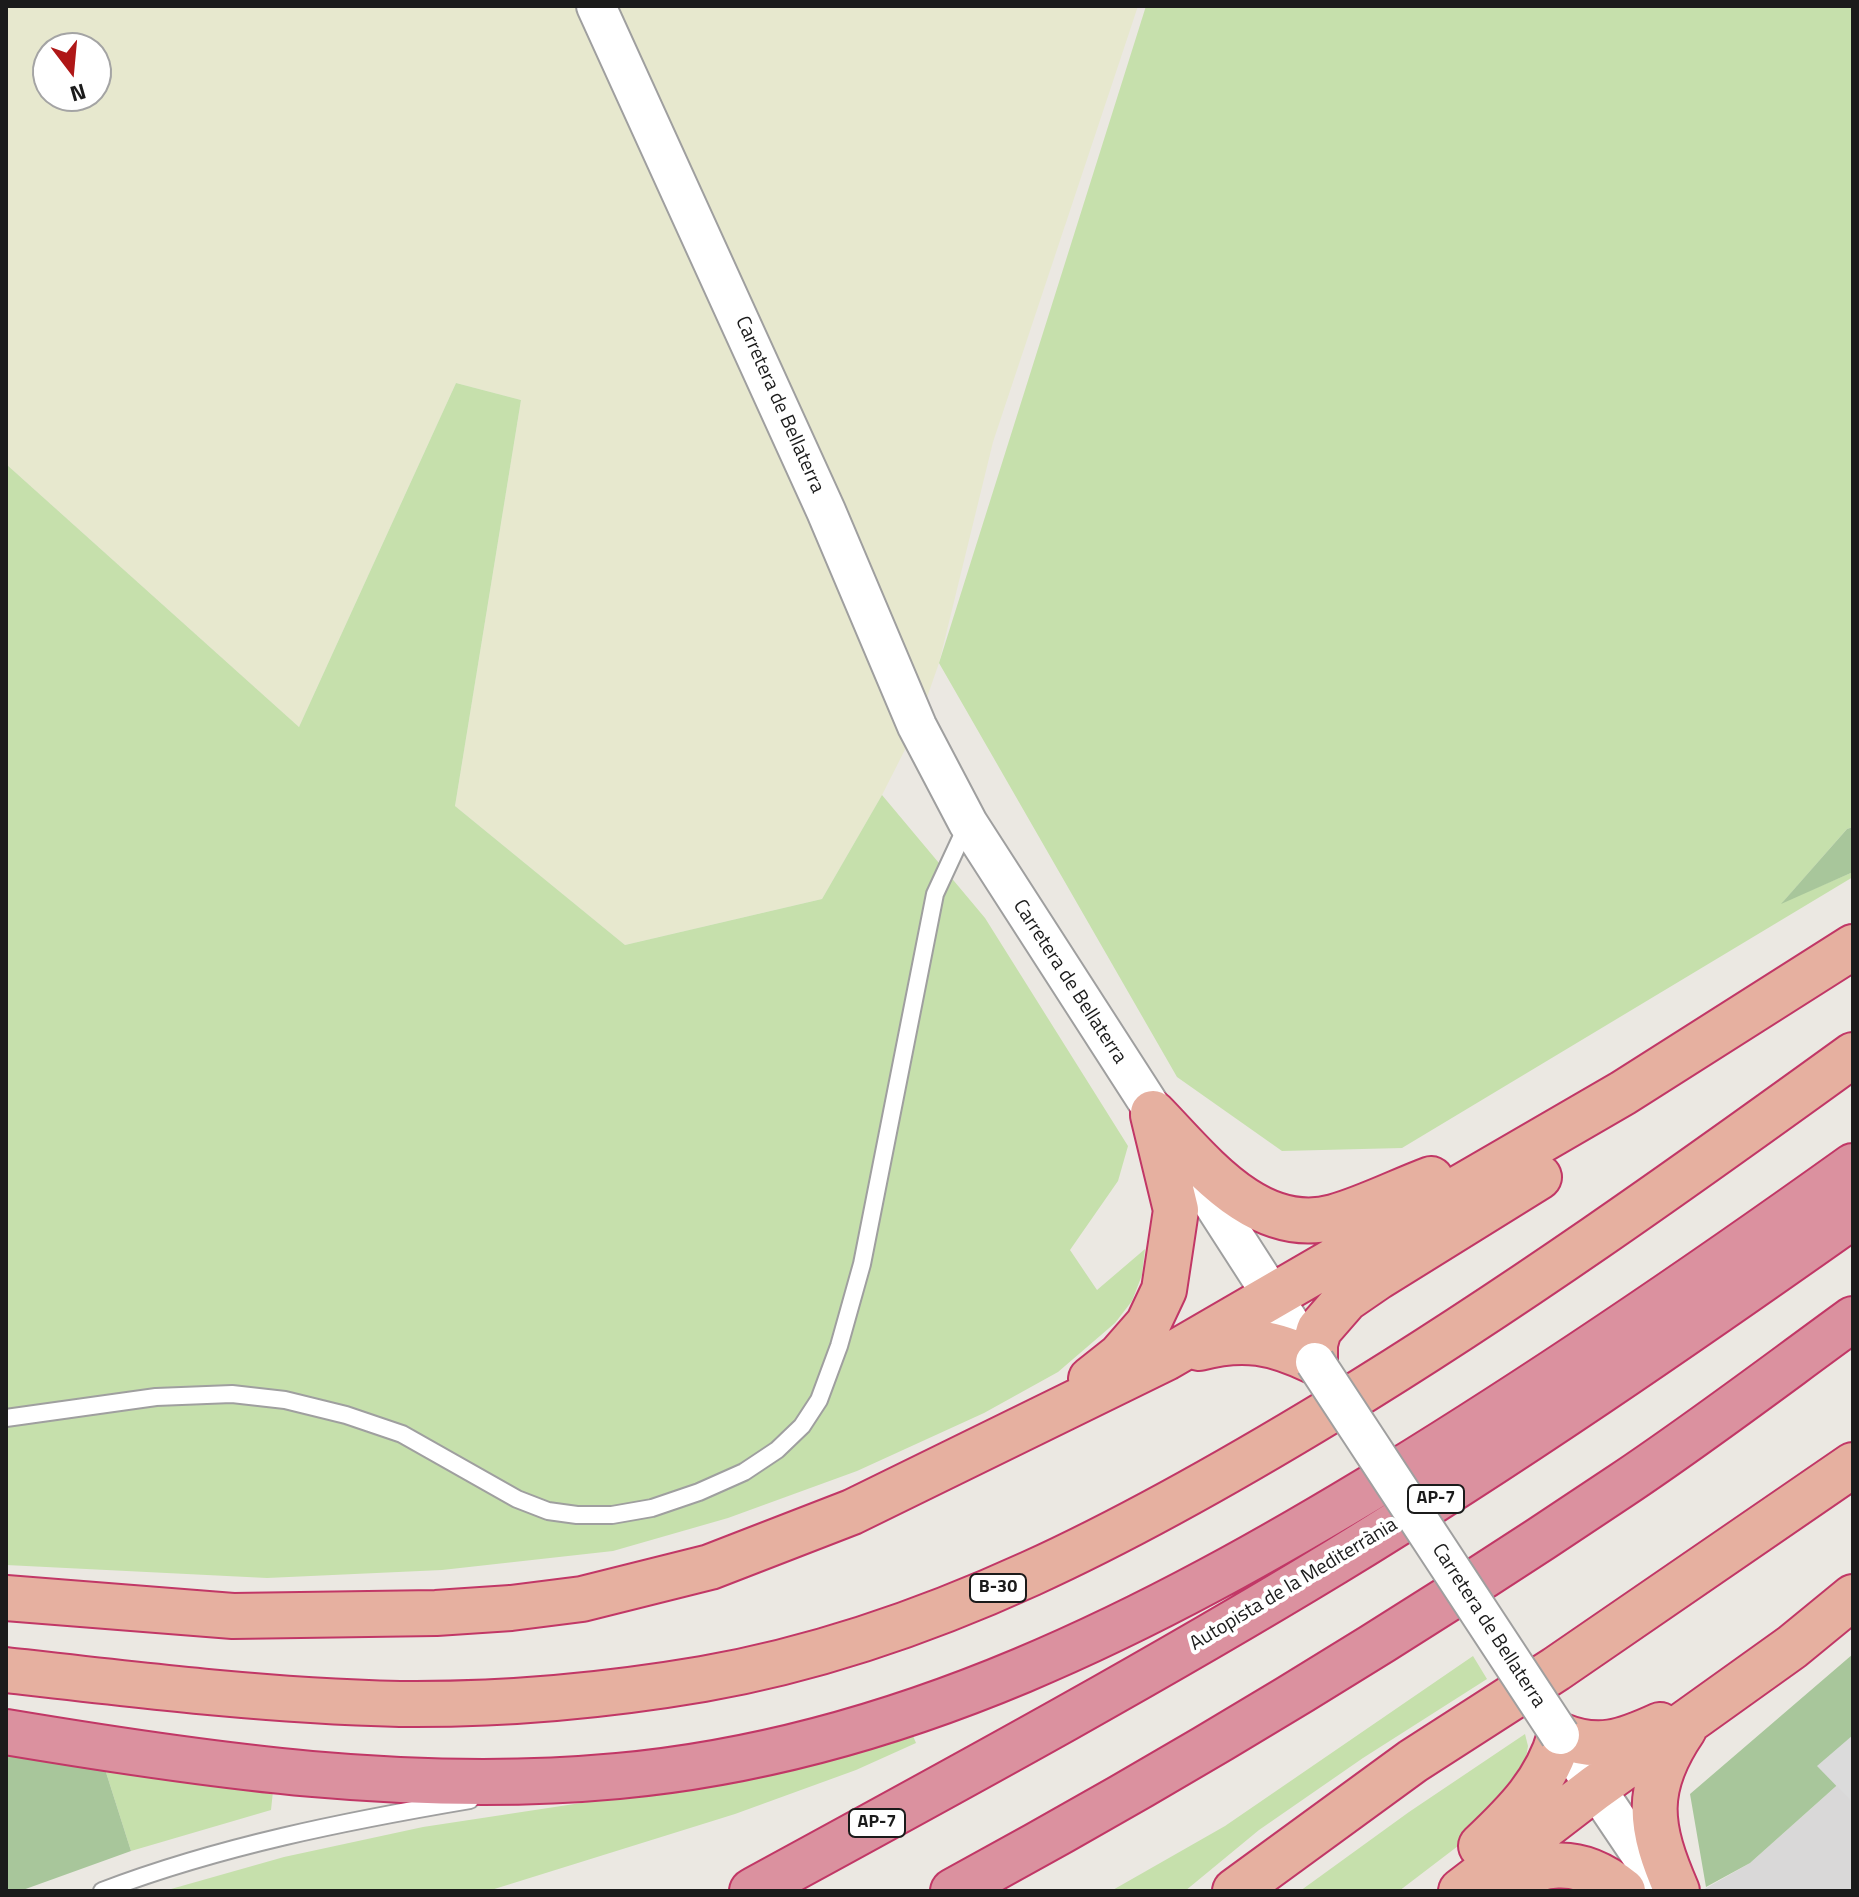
<!DOCTYPE html>
<meta charset="utf-8">
<style>
body{margin:0}
#map{position:relative;width:1859px;height:1897px;overflow:hidden;background:#ebe8e2;font-family:"Titillium Web",sans-serif}
canvas{display:block}
.frame{position:absolute;inset:0;border:8px solid #1b1b1b;pointer-events:none}
.north{position:absolute;left:32px;top:32px;width:80px;height:80px;box-sizing:border-box;background:#fff;border:2px solid #a4a4a4;border-radius:50%;rotate:164deg;font-size:22px;font-weight:700;line-height:32px;text-align:center;color:#1b1b1b}
.north::after{content:'';display:block;margin:auto;width:28px;height:36px;background:#af1717;clip-path:polygon(50% 0,100% 100%,50% 72%,0 100%)}
</style>
<div id="map">
<canvas width="1859" height="1897"></canvas>
<div class="frame"></div>
<div class="north">N</div>
</div>
<script>
const ctx = document.querySelector('canvas').getContext('2d');
ctx.lineJoin = 'round';
function fill(path, color) {
  ctx.fillStyle = color;
  ctx.fill(path, 'evenodd');
}
function stroke(path, color, width, dash) {
  ctx.strokeStyle = color;
  ctx.lineWidth = width;
  ctx.lineCap = dash ? 'butt' : 'round';
  ctx.setLineDash(dash || []);
  ctx.stroke(path);
}
function label(font, color, halo, rows, align = 'center') {
  ctx.font = font + ' "Titillium Web",sans-serif';
  ctx.lineWidth = 8;
  ctx.setLineDash([]);
  ctx.textBaseline = 'middle';
  ctx.strokeStyle = halo;
  ctx.fillStyle = color;
  for (const [text, x, y, turn = 0] of rows) {
    ctx.save();
    ctx.translate(x, y);
    ctx.rotate((+turn || 0) * Math.PI / 180);
    ctx.textAlign = isNaN(turn) ? turn : align;
    if (halo) ctx.strokeText(text, 0, 0);
    ctx.fillText(text, 0, 0);
    ctx.restore();
  }
}
const residential = new Path2D(`
 M 1853,1771 L 1853,1891 L 1701,1891 L 1750,1863 Z`);
const farmland = new Path2D(`
 M 6,6 L 1138,6 L 993,442 L 939,663 L 917,726 L 882,795 L 822,899 L 625,945 L 455,806 L 521,400 L 456,383 L 299,727 L 6,464 ZM 48,48 L 96,48 L 96,96 L 48,96 Z`);
const grass = new Path2D(`
 M 1146,6 L 1853,6 L 1853,827 L 1847,829 L 1783,902 L 1853,872 L 1853,877 L 1402,1148 L 1282,1151 L 1177,1077 L 939,663 Z
 M 456,383 L 521,400 L 455,806 L 625,945 L 822,899 L 882,795 L 985,918 L 1128,1146 L 1118,1181 L 1070,1250 L 1097,1290 L 1145,1249 L 1142,1275 L 1132,1301 L 1115,1323 L 1058,1372 L 984,1413 L 857,1471 L 728,1518 L 613,1551 L 442,1570 L 267,1578 L 6,1565 L 6,464 L 299,727 Z
 M 1473,1656 L 1487,1679 L 1363,1758 L 1259,1830 L 1185,1891 L 1111,1891 L 1225,1826 Z
 M 911,1731 L 916,1743 L 856,1770 L 735,1814 L 488,1891 L 164,1891 L 284,1857 L 423,1827 L 739,1779 Z
 M 1525,1734 L 1528,1746 L 1526,1758 L 1535,1759 L 1496,1811 L 1458,1846 L 1399,1891 L 1300,1891 L 1409,1812 Z
 M 104,1766 L 273,1791 L 271,1810 L 131,1851 Z`);
const forest = new Path2D(`
 M 1853,827 L 1853,872 L 1781,904 L 1847,829 Z
 M 1853,1654 L 1853,1771 L 1750,1863 L 1706,1887 L 1690,1794 Z
 M 6,1752 L 104,1766 L 131,1851 L 20,1891 L 6,1891 Z`);
const parking = new Path2D(`
 M 1853,1735 L 1853,1803 L 1817,1766 Z`);
const service = new Path2D(`
 M 6,1418 L 156,1397 L 232,1394 L 285,1400 L 346,1415 L 402,1434 L 517,1499 L 548,1511 L 577,1515 L 612,1515 L 652,1508 L 699,1492 L 744,1472 L 777,1450 L 802,1426 L 819,1400 L 839,1346 L 862,1264 L 935,894 L 967,825
 M 102,1891 C 220,1846 346,1821 470,1800`);
const tertiary = new Path2D(`
 M 596,6 L 826,511 L 917,726 L 968,823 L 1315,1362
 M 1560,1735 L 1665,1891`);
const trunk = new Path2D(`
 M 1153,1113 C 1200,1161 1257,1238 1334,1217 C 1368,1207 1399,1191 1431,1179
 M 1199,1348 C 1244,1336 1274,1342 1315,1362 L 1315,1344 L 1319,1330 L 1346,1299 L 1378,1277 L 1539,1177
 M 1091,1379 L 1120,1356 L 1148,1324 L 1164,1290 L 1176,1210 L 1153,1115
 M 6,1598 L 233,1616 L 436,1613 L 511,1608 L 582,1599 L 710,1567 L 852,1512 L 1166,1358 L 1623,1093 L 1853,947
 M 6,1670 C 136,1685 269,1701 400,1704 C 501,1705 603,1696 703,1679 C 932,1639 1137,1528 1333,1409 C 1512,1300 1683,1178 1853,1055
 M 1481,1846 C 1516,1813 1547,1782 1560,1735 C 1598,1751 1623,1742 1660,1725
 M 1235,1891 L 1413,1761 L 1556,1669 L 1853,1465
 M 1461,1891 L 1595,1788 L 1792,1647 L 1853,1597
 M 1490,1891 C 1538,1861 1577,1853 1623,1891
 M 1677,1891 C 1649,1827 1643,1789 1684,1729`);
const motorway = new Path2D(`
 M 6,1732 C 209,1766 412,1795 618,1776 C 902,1750 1153,1621 1392,1475 C 1550,1378 1702,1274 1853,1166
 M 752,1891 C 948,1784 1144,1678 1335,1562 C 1512,1454 1683,1336 1853,1216
 M 953,1891 C 1182,1767 1405,1631 1622,1485 C 1700,1433 1776,1375 1853,1319`);
const tertiaryBridge = new Path2D(`
 M 1315,1362 L 1560,1735`);
const shields = [
 [1436,1499,56],
 [998,1588,56],
 [877,1823,56]
];
const shieldNames = [
 ["AP-7",1436,1499],
 ["B-30",998,1588],
 ["AP-7",877,1823]
];
const streetNames = [
 ["Carretera de Bellaterra",779,405,66],
 ["Carretera de Bellaterra",1069,982,57],
 ["Autopista de la Mediterrània",1294,1585,-31],
 ["Carretera de Bellaterra",1488,1626,57]
];
fill(residential, '#d9d8d8');
fill(farmland, '#e7e8ce');
fill(grass, '#c6e0ac');
fill(forest, '#a8c69b');
fill(parking, '#dbdbdb');
stroke(service, '#9f9f9f', 20);
stroke(tertiary, '#9f9f9f', 42);
stroke(trunk, '#c13766', 48);
stroke(motorway, '#c13766', 48);
stroke(service, '#fff', 16);
stroke(tertiary, '#fff', 38);
stroke(trunk, '#e6b0a0', 44);
stroke(motorway, '#db919f', 44);
stroke(tertiaryBridge, '#9f9f9f', 42, []);
stroke(tertiaryBridge, '#fff', 38);
for (const [x, y, w] of shields) {
  const box = new Path2D();
  box.roundRect(x - w / 2, y - 14, w, 28, 6);
  ctx.fillStyle = '#fff';
  ctx.fill(box);
  stroke(box, '#1b1b1b', 2);
}
label('bold 18px', '#1b1b1b', null, shieldNames);
label('20px', '#1b1b1b', '#fff', streetNames);
</script>
